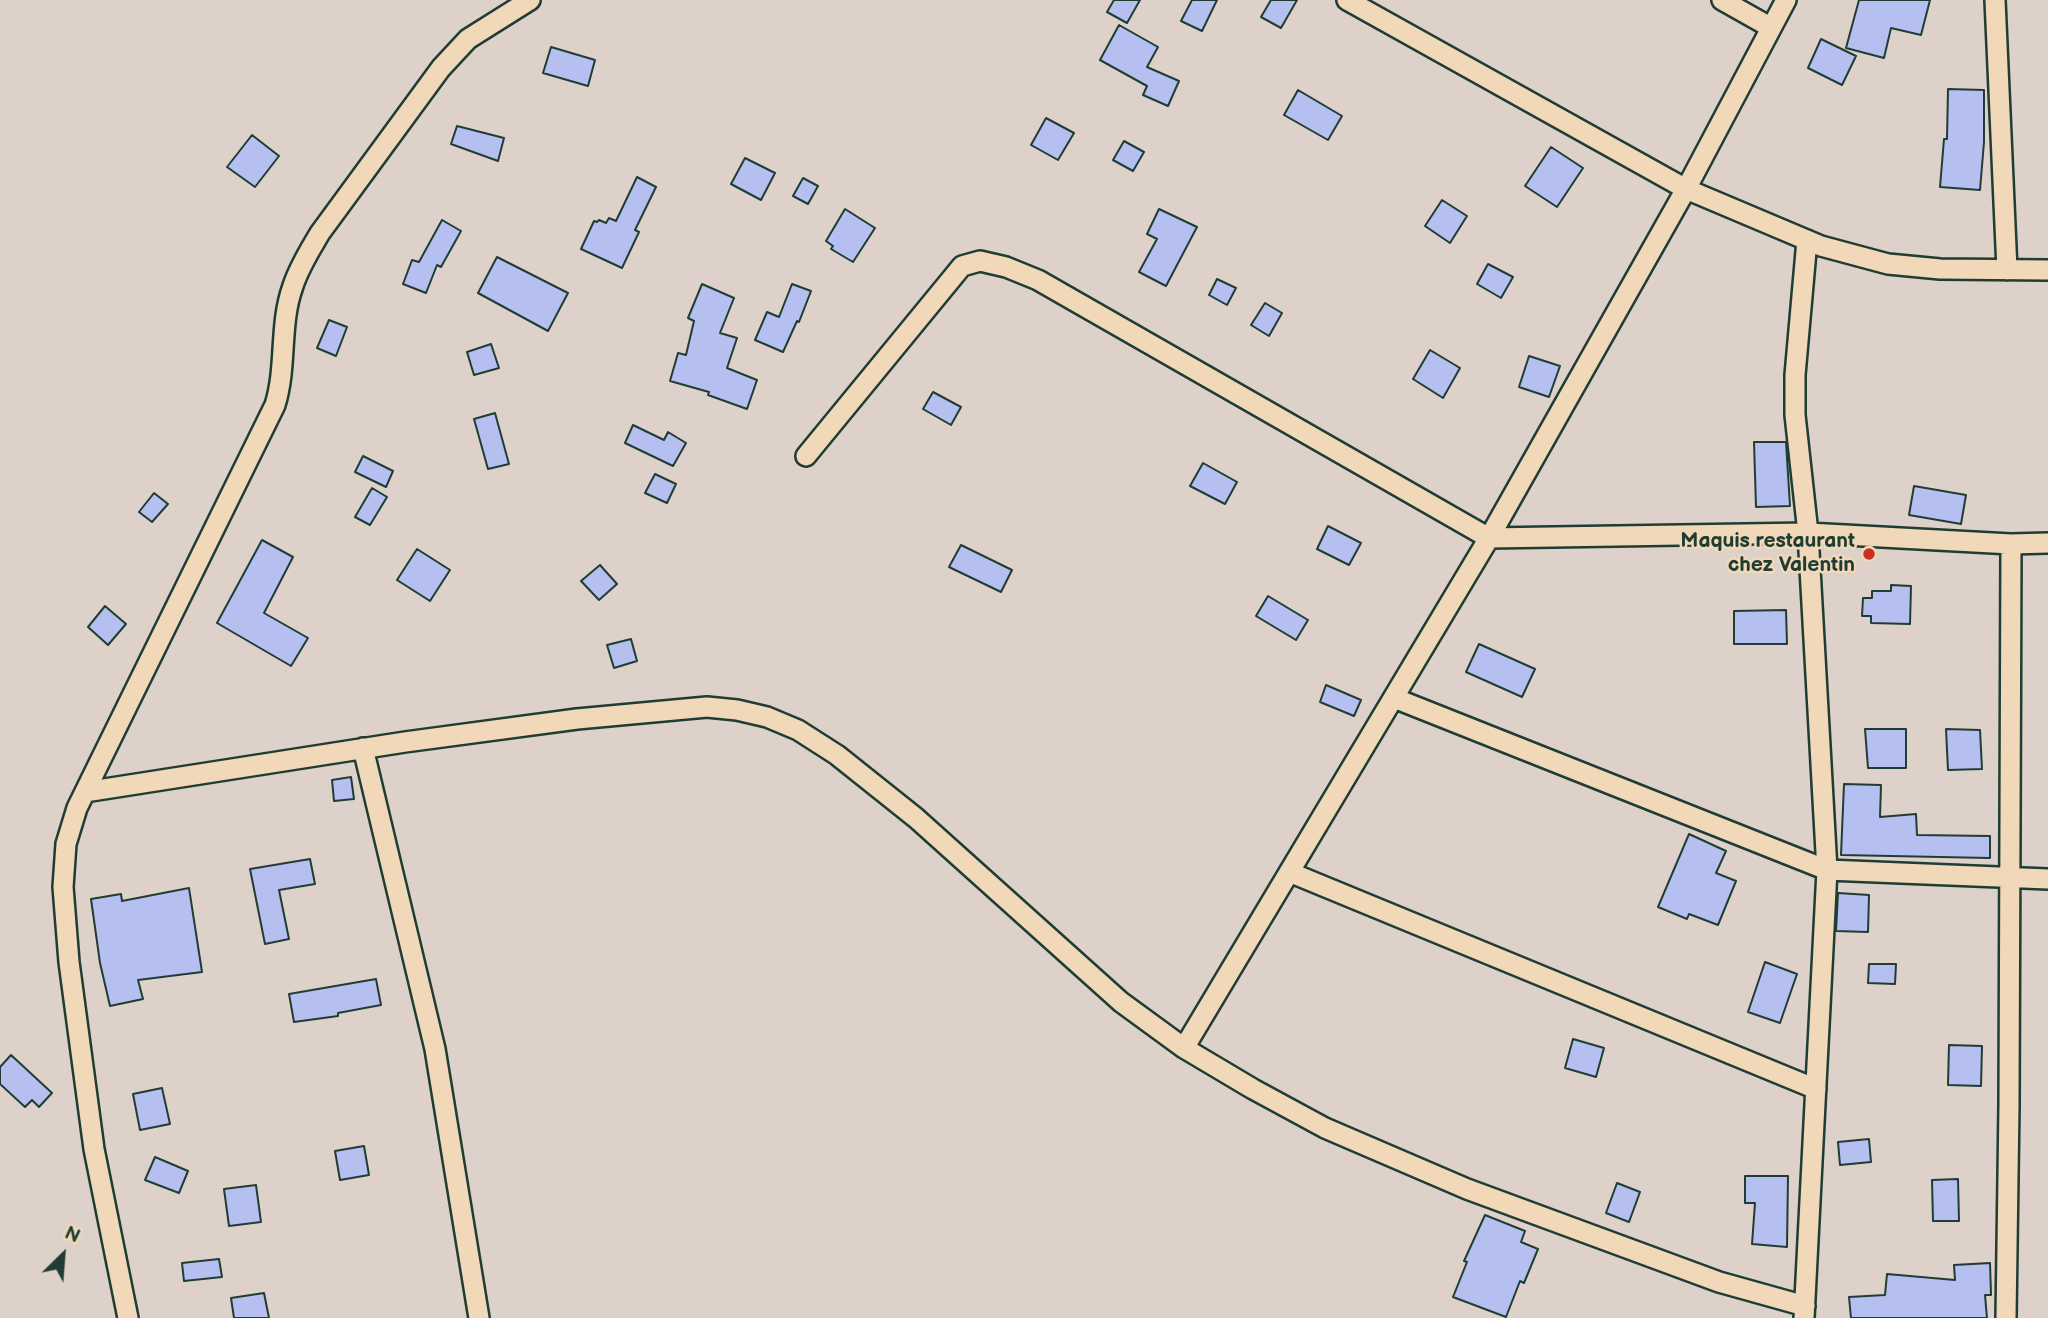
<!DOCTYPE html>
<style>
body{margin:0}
#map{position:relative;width:2048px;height:1318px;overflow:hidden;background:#ded1c9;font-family:"Balsamiq Sans",sans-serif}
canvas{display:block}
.north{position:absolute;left:28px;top:1220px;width:70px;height:70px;-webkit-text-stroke:5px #f0d8b8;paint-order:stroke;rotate:25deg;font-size:19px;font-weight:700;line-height:28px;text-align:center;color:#1f3d34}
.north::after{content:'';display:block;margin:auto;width:24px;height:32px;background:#1f3d34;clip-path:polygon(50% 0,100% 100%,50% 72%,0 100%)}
</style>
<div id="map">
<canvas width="2048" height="1318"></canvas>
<div class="north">N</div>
</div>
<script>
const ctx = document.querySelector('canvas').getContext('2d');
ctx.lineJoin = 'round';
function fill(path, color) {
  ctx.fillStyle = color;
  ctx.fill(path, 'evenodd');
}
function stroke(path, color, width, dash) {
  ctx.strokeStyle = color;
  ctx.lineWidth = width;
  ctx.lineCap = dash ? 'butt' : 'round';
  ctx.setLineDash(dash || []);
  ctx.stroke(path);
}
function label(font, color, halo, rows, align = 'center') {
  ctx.font = font + ' "Balsamiq Sans",sans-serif';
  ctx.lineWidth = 5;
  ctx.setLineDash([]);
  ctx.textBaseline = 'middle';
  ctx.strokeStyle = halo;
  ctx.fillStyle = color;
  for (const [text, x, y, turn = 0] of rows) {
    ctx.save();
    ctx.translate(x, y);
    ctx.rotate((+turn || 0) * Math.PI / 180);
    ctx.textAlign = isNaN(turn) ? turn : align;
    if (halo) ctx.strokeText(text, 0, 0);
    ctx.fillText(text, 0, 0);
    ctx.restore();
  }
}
const building = new Path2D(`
 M 1114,0 L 1140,0 L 1127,23 L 1107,12 Z
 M 1192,0 L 1217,0 L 1202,31 L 1181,21 Z
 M 1271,0 L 1297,0 L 1281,28 L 1261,17 Z
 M 1859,0 L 1930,0 L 1921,35 L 1891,28 L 1884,58 L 1846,48 Z
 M 1119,25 L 1158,47 L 1147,67 L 1179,81 L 1168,106 L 1143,95 L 1147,86 L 1100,60 Z
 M 1821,39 L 1856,56 L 1842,85 L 1808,68 Z
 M 551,47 L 595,60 L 588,86 L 543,73 Z
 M 1948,89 L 1984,90 L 1984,142 L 1980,190 L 1940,187 L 1944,139 L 1947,139 Z
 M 1298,90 L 1342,116 L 1328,140 L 1284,115 Z
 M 1046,118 L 1074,133 L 1058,160 L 1031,145 Z
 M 457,126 L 504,138 L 498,161 L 451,144 Z
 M 252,135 L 279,156 L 255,187 L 227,167 Z
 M 1124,141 L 1144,152 L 1133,171 L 1113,160 Z
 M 1551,147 L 1583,168 L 1557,207 L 1525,186 Z
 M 745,158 L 775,173 L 761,200 L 731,184 Z
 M 637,177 L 656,187 L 635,230 L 639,232 L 622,268 L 581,249 L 594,221 L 597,222 L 599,220 L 606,223 L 609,218 L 616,221 Z
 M 803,178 L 818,186 L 808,204 L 793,196 Z
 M 1442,200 L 1467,216 L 1450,243 L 1425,226 Z
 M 845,209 L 875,228 L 853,262 L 831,249 L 833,246 L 826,241 Z
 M 1159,209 L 1197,227 L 1166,286 L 1139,272 L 1157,239 L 1147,234 Z
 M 442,220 L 461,231 L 441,267 L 437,265 L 426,293 L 403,284 L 412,260 L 419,262 Z
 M 497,257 L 568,293 L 548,331 L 478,293 Z
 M 1488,264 L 1513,277 L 1501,298 L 1477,284 Z
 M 1217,279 L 1236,288 L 1227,305 L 1209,295 Z
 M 702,284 L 734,298 L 720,333 L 737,338 L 727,368 L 757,380 L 747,409 L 708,395 L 709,392 L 670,381 L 678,353 L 686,355 L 694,321 L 688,318 Z
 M 792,284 L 811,291 L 799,322 L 797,321 L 783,352 L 755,340 L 767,312 L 779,317 Z
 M 1265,303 L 1282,313 L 1269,336 L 1251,325 Z
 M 329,320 L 347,327 L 336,356 L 317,348 Z
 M 491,344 L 499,368 L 474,375 L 467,352 Z
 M 1430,350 L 1460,368 L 1443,398 L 1413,379 Z
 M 1529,356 L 1560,366 L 1549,397 L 1519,387 Z
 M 933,392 L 961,407 L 951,425 L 923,409 Z
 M 495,413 L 509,464 L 488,469 L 474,419 Z
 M 633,425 L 664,440 L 668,432 L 686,443 L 673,466 L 625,443 Z
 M 1754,442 L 1786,442 L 1790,506 L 1756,507 Z
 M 363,456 L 393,471 L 386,487 L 355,472 Z
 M 1203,463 L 1237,482 L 1225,504 L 1190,486 Z
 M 655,474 L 676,484 L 667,503 L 645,493 Z
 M 1914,486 L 1966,495 L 1961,524 L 1909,515 Z
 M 372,488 L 387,497 L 370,525 L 355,517 Z
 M 154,493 L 168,504 L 152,522 L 139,512 Z
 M 1328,526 L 1361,543 L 1349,565 L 1317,549 Z
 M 262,540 L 293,557 L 264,613 L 308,638 L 291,666 L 217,623 Z
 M 961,545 L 1012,570 L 1001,592 L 949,567 Z
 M 417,549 L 450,570 L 430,601 L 397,580 Z
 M 600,565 L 617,584 L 599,600 L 581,581 Z
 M 1891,585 L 1911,586 L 1910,624 L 1871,623 L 1871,616 L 1862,616 L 1863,598 L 1872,598 L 1872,591 L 1891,591 Z
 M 1268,596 L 1308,620 L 1296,640 L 1256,616 Z
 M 105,606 L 126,624 L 108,645 L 88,627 Z
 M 1786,610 L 1787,644 L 1734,644 L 1734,611 Z
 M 631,639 L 637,661 L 614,668 L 607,645 Z
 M 1479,644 L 1535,669 L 1522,697 L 1466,672 Z
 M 1326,685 L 1361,700 L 1354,716 L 1320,702 Z
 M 1865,729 L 1906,729 L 1906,768 L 1868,768 Z
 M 1946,729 L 1980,730 L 1982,769 L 1948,770 Z
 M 351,777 L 354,799 L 334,801 L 332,780 Z
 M 1844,784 L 1881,785 L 1880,817 L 1916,814 L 1917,835 L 1990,836 L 1990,858 L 1841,855 Z
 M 1689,834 L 1726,851 L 1716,873 L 1736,881 L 1718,925 L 1689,914 L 1687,919 L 1658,907 Z
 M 310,859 L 315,884 L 279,890 L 289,939 L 265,944 L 250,869 Z
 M 189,888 L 202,972 L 138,980 L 143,999 L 110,1006 L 100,963 L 91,899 L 121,894 L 122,901 Z
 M 1838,893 L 1869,895 L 1868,932 L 1836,931 Z
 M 1765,962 L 1797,974 L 1780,1023 L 1748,1012 Z
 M 1869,964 L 1896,964 L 1895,984 L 1868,983 Z
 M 376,979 L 381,1005 L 338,1013 L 338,1016 L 294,1022 L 289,994 Z
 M 1573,1039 L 1604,1048 L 1596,1077 L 1565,1068 Z
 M 1949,1045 L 1982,1046 L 1981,1086 L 1948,1085 Z
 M 11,1055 L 52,1093 L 39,1107 L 32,1100 L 25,1107 L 0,1084 L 0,1067 Z
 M 162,1088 L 170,1124 L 140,1130 L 133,1094 Z
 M 1869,1139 L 1871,1162 L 1840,1165 L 1838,1142 Z
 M 364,1146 L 369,1175 L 340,1180 L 335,1151 Z
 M 155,1157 L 188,1171 L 179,1193 L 145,1180 Z
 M 1745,1176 L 1788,1176 L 1787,1247 L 1752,1244 L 1755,1203 L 1745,1203 Z
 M 1958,1179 L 1959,1221 L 1933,1221 L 1932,1180 Z
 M 1617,1183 L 1640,1192 L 1629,1222 L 1606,1213 Z
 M 256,1185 L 261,1222 L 229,1226 L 224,1189 Z
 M 1485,1215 L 1525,1231 L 1521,1242 L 1538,1249 L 1524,1283 L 1520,1281 L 1506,1317 L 1453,1297 L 1467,1262 L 1464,1261 Z
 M 219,1259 L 222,1277 L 184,1281 L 182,1263 Z
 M 1990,1263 L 1991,1295 L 1985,1295 L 1987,1318 L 1851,1318 L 1849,1297 L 1885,1295 L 1887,1274 L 1955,1280 L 1954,1265 Z
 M 264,1293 L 269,1318 L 234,1318 L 231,1298 Z`);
const minor = new Path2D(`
 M 1347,0 L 1686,189 L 1821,246 L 1888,264 L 1940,269 L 2048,270
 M 1722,0 L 1770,27
 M 1995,0 L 2007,270
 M 806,456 L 962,266 L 980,261 L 1006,267 L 1038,280 L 1489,538 L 1808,533 L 2011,544 L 2048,543
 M 1394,698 L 1827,870 L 2048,879
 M 363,748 L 435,1049 L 479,1318
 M 85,792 L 405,742 L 577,719 L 707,707 L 737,710 L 767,717 L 798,730 L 837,755 L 916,818 L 1121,1002 L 1184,1048 L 1253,1089 L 1325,1128 L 1467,1189 L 1719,1282 L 1805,1306
 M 1289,872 L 1816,1089
 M 1184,1048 L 1489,538 L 1686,189 L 1786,0
 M 128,1318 L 94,1149 L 69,962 L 63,887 L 66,844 L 77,808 L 275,405 C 287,367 279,324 293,286 C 299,267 310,250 320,233 L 441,68 L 468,39 L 530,0
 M 1804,1318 L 1827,870 L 1808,533 L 1795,415 L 1795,375 L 1807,240
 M 2006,1318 L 2009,1105 L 2011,544`);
const markers = [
 [1869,554,7,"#c8321e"]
];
const poiNames = [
 ["Maquis restaurant",1855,542],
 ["chez Valentin",1855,566]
];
fill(building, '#b5c0f1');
stroke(building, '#1f3d34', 2);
stroke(minor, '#1f3d34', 24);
stroke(minor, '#f0d8b8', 19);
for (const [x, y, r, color] of markers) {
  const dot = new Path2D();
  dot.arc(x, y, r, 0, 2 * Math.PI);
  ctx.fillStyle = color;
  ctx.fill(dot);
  stroke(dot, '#f0d8b8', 2.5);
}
label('bold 21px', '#1f3d34', '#f0d8b8', poiNames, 'right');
</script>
